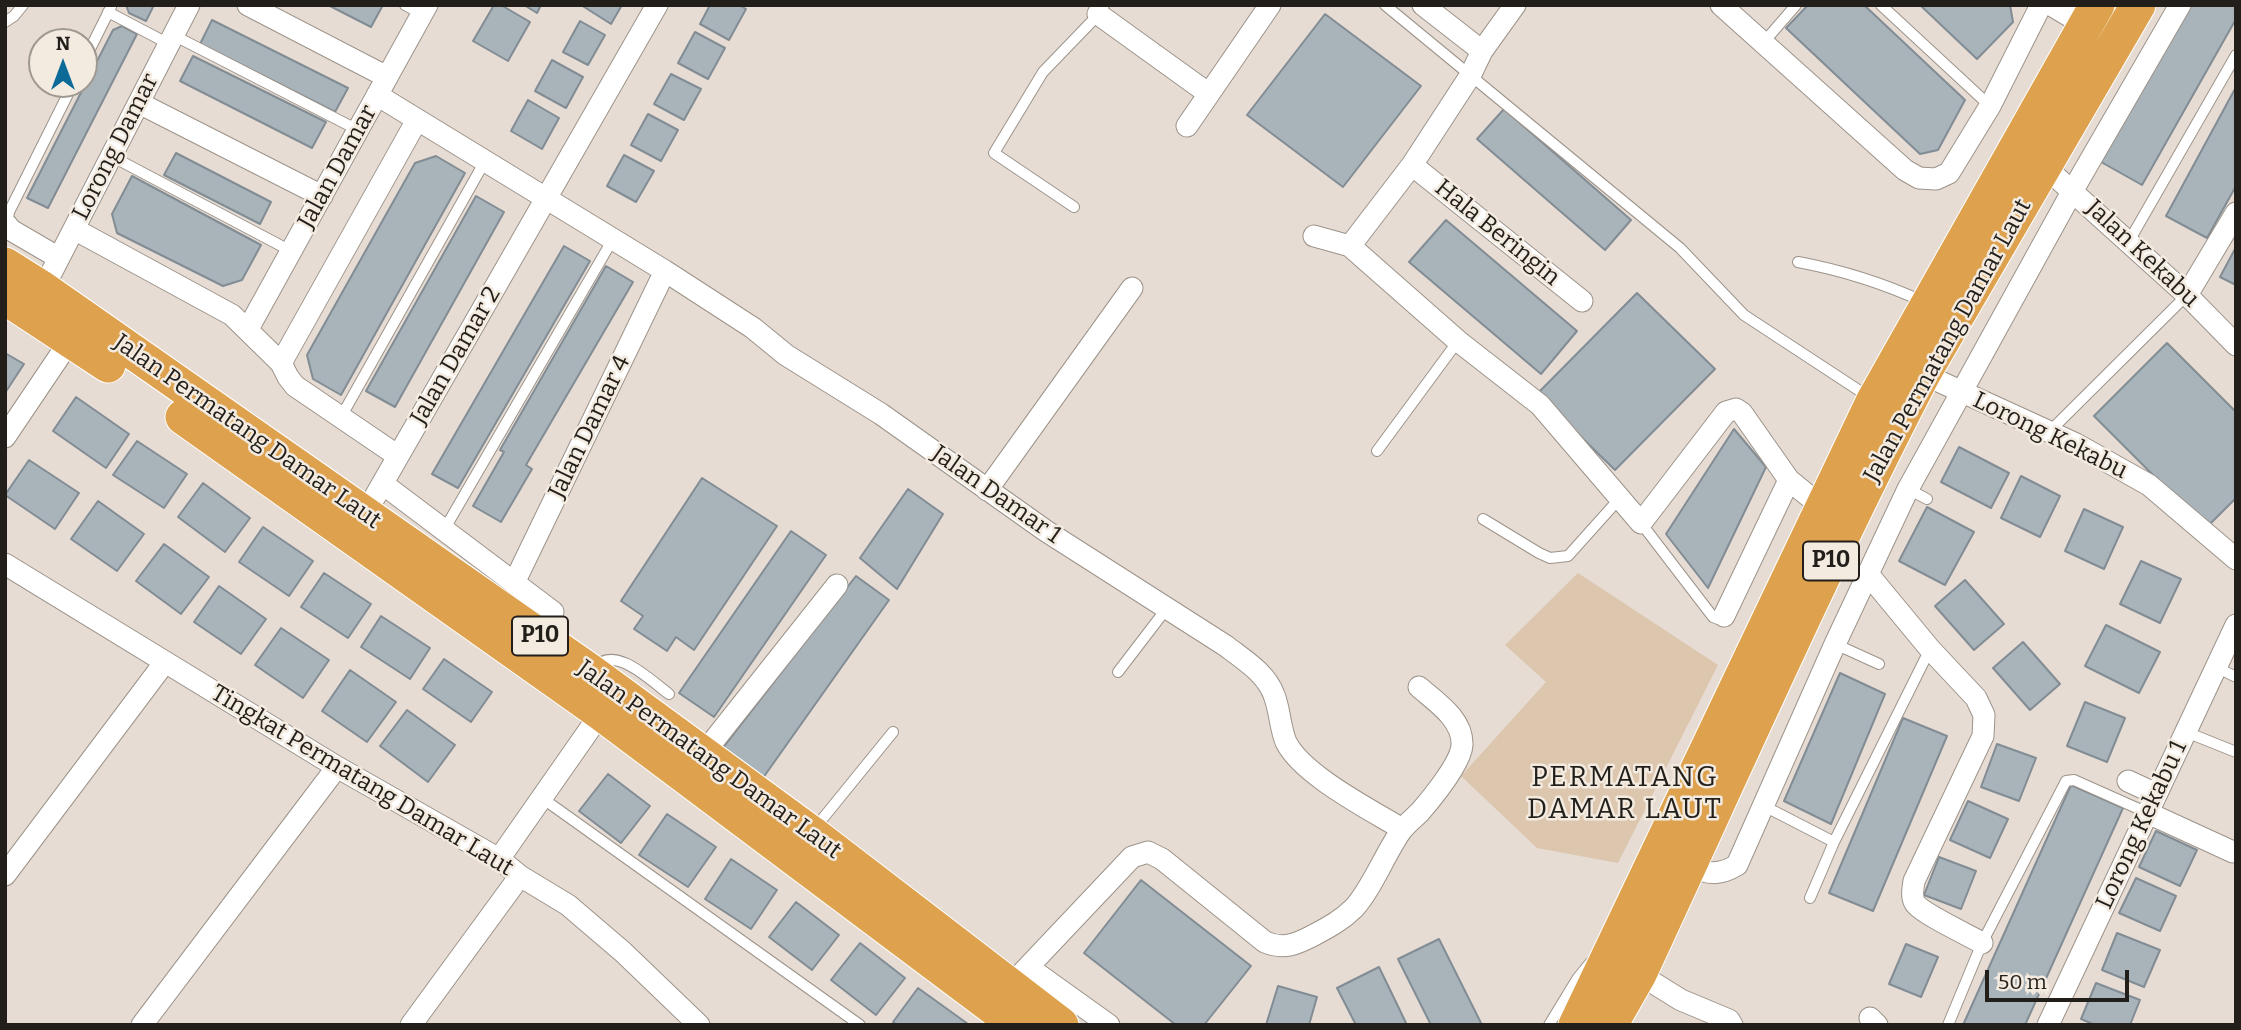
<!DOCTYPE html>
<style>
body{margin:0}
#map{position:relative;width:2241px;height:1030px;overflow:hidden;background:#e6dcd3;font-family:Bitter,serif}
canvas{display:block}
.frame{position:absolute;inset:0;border:7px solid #221f1b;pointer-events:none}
.north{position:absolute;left:28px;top:28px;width:70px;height:70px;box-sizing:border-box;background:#f3eae0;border:2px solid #9f9991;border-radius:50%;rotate:0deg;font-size:19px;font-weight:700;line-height:28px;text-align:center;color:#221f1b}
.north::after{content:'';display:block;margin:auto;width:24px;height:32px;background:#0c6a99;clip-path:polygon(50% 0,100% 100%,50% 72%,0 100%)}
.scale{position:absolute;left:1985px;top:970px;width:144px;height:32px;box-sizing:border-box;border:4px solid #221f1b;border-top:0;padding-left:9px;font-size:21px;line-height:24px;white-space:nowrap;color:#221f1b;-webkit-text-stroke:5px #f3eae0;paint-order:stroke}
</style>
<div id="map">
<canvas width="2241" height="1030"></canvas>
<div class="frame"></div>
<div class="north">N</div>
<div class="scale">50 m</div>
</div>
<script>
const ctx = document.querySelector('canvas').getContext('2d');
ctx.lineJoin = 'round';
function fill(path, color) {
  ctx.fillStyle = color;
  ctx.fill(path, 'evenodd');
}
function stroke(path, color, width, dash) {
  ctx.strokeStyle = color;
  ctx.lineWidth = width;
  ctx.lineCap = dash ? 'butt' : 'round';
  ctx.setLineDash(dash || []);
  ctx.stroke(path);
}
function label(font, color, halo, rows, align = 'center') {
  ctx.font = font + ' Bitter,serif';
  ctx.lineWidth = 5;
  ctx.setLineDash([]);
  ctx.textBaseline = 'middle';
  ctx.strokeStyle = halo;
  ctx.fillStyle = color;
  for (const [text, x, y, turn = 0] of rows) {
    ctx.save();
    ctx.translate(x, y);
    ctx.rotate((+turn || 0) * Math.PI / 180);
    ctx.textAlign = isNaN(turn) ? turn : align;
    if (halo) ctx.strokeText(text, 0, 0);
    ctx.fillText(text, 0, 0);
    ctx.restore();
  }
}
const green = new Path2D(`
 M 1578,573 L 1718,665 L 1618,863 L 1537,848 L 1461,776 L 1546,682 L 1505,645 Z`);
const building = new Path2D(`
 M 126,5 L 154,5 L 146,21 L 129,13 Z
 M 328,5 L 383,5 L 371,27 Z
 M 494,5 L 501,5 L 530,22 L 508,61 L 473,41 Z
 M 524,5 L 541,5 L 537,13 Z
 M 581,5 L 622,5 L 611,24 Z
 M 710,5 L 739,5 L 746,9 L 729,40 L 700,24 Z
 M 1808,5 L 1864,5 L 1965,100 L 1938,150 L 1920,154 L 1786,28 Z
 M 1920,5 L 2010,5 L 2013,22 L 1977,59 Z
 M 2190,5 L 2236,5 L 2236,19 L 2142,185 L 2101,162 Z
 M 1325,14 L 1421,86 L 1343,187 L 1247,115 Z
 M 212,20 L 348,88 L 335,112 L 200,44 Z
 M 580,21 L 605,35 L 588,65 L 563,52 Z
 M 122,26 L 137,34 L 48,208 L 27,198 L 113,30 Z
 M 695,32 L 725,48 L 708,79 L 678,63 Z
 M 193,56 L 326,122 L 312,148 L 180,81 Z
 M 552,60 L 583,77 L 566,108 L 535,91 Z
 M 671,74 L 701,89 L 684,120 L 654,104 Z
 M 2236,87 L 2236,186 L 2207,238 L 2166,216 Z
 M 528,100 L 559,118 L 542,149 L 511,131 Z
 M 1504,109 L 1631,220 L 1605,250 L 1477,139 Z
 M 648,114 L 678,130 L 661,161 L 631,145 Z
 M 176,153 L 271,202 L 260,224 L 164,175 Z
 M 624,155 L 654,171 L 636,202 L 607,186 Z
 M 436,156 L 465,173 L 341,395 L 313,379 L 307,355 L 415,163 Z
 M 132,176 L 261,245 L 242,280 L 223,286 L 117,233 L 112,214 Z
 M 476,196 L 504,212 L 395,407 L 366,391 Z
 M 1446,220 L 1577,331 L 1541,374 L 1409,262 Z
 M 564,246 L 590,261 L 458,488 L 432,474 Z
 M 2236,247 L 2236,285 L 2220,277 Z
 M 606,266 L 633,282 L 526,465 L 532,469 L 501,522 L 473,506 L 504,452 L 500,450 Z
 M 1637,293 L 1715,369 L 1615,470 L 1537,394 Z
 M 2167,343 L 2236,412 L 2236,498 L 2206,528 L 2094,416 Z
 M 5,353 L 24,364 L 5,393 Z
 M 76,397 L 129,434 L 106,468 L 53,431 Z
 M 1734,429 L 1766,467 L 1708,588 L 1666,534 Z
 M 137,441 L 187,474 L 164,508 L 113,475 Z
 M 1959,447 L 2009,473 L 1991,508 L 1941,482 Z
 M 29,460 L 79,493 L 55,529 L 5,495 Z
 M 2021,476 L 2060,496 L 2040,537 L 2001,518 Z
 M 702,478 L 777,526 L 694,650 L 676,637 L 667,651 L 634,629 L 643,616 L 621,601 Z
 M 203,483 L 250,518 L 225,552 L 178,517 Z
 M 908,489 L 943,514 L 897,589 L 860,558 Z
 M 98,501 L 144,534 L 117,571 L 71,539 Z
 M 1927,507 L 1974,532 L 1945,585 L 1899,561 Z
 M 2084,509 L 2123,527 L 2104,569 L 2065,551 Z
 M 263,527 L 313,561 L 289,596 L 239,562 Z
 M 791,531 L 826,555 L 714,717 L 679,693 Z
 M 164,544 L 209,577 L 181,614 L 136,581 Z
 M 2141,561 L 2181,579 L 2160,623 L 2120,604 Z
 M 324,573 L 371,604 L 348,638 L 301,607 Z
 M 856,576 L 889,600 L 758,785 L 719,753 Z
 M 1965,580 L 2004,624 L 1974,650 L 1935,606 Z
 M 219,586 L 266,619 L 241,654 L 194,622 Z
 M 381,616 L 430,648 L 410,679 L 361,647 Z
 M 2106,625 L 2160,652 L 2139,693 L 2085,666 Z
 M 281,628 L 329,660 L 303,698 L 255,665 Z
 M 2023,642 L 2060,684 L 2030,710 L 1993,668 Z
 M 444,659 L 492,692 L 471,722 L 423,689 Z
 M 350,670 L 396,702 L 367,742 L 322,711 Z
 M 1840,673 L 1885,694 L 1831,824 L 1784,801 Z
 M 2085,702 L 2125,718 L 2107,762 L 2067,746 Z
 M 407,710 L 455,745 L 428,782 L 380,746 Z
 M 1903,718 L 1947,736 L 1873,911 L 1829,893 Z
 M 1997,744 L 2036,758 L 2019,801 L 1981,787 Z
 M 608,774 L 650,806 L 621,843 L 579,811 Z
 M 2071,785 L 2123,808 L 2025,1025 L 1963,1025 Z
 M 1968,801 L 2008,819 L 1990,858 L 1950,840 Z
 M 667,814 L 716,847 L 688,887 L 639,855 Z
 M 2156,831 L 2197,850 L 2180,886 L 2139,867 Z
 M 1939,857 L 1976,871 L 1961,909 L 1924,895 Z
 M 731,859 L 777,890 L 751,929 L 705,899 Z
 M 2136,878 L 2176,896 L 2160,931 L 2119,913 Z
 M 1141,880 L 1251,966 L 1204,1025 L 1176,1025 L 1084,953 Z
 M 796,902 L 839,935 L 812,970 L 769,937 Z
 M 2117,933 L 2160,950 L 2144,987 L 2102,970 Z
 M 1439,939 L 1482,1025 L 1431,1025 L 1398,959 Z
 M 860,943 L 905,978 L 876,1015 L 831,980 Z
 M 1906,944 L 1938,957 L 1921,997 L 1889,984 Z
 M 1379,967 L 1407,1025 L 1356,1025 L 1337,988 Z
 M 2096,983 L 2140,1000 L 2130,1025 L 2095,1025 L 2081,1019 Z
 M 1278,986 L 1317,997 L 1309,1025 L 1266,1025 Z
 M 918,988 L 968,1024 L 967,1025 L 897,1025 L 893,1022 Z`);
const service = new Path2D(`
 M 405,5 L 422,14
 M 1385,5 L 1680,248 L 1744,315 L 1869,397
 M 1881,5 L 1990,106
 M 108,12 L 169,44
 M 5,22 L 14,16 L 23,5
 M 173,35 L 358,130
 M 1764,42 L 1796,5
 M 84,61 L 111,7
 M 111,156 L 291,251
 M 1074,207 L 994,153 L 1043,72 L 1098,15 L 1104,5
 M 7,225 L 9,212 L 73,84
 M 2128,243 L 2236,55
 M 1798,262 C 1841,270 1885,284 1924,302
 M 341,417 L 485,161
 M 2049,432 L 2187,295
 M 1377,451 L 1458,341
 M 1908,489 L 1927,499
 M 1483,519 L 1539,553 L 1550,558 L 1568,556 L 1620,498
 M 1641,523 L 1713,617 L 1718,619 L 1724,616
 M 444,530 L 613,239
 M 1835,644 L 1879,664
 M 595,667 C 616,645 650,680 669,694
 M 2216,667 L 2236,677
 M 1118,672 L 1167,608
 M 2186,732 L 2236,752
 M 542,798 L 860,1025
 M 1762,805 L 1834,842
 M 815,828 L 893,732
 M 1810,898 L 1834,842 L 1930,649
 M 1549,1025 L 1577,979 L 1590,963
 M 1948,1025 L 1982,943 L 2066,781 L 2074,780 L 2148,813`);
const minor = new Path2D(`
 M 248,5 L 387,77
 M 1423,5 L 1482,51
 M 1721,5 L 1905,170 L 1919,178 L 1936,179 L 1949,173 L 1990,106 L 2041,5
 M 2051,5 L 2093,30
 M 1098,14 L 1209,94
 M 377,95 L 665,271 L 753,328 L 786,355 L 881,414 L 1046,531 L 1226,646 C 1244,660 1266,673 1274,695 C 1280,710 1280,728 1286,742 C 1302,775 1371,810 1402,829
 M 139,103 L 322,196
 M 1187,126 L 1270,5
 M 1412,165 L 1582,301
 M 2045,167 L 2187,295 L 2236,345
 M 7,225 L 11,230 L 59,258
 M 74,229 L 232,315 L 281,363 L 288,377 L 295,386 L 398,456
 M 1314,236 L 1350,246 L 1458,341 L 1540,405 L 1641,523 L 1726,412 L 1736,409 L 1742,413 L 1789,480 L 1822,507
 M 1350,246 L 1412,165 L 1470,76 L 1482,51 L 1515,5
 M 43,289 L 189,5
 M 2187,295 L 2236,213
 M 248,329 L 427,5
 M 281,363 L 417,120
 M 1923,374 L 2076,444 L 2149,485 L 2236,559
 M 5,437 L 71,339
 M 383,484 L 553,612
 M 987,490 L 1132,288
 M 365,514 L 657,5
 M 5,564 L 337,767 L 499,859 L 520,876 L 568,905 L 623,952 L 699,1025
 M 1868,574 L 1930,649 L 1976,698 L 1984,715 L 1983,736 L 1914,881 C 1913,888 1911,897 1915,903 C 1921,913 1970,936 1982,943
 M 514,583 L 665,271
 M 1724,616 L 1789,480
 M 703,754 L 837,585
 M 2128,781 L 2156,794
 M 2148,813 L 2233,852
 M 499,859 L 601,713
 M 1689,866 C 1708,874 1719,876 1737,865 L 1835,644 L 1908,489 L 2073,190 L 2180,5
 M 5,875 L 165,662
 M 1028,967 L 1109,1025
 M 1639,974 L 1681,1000 L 1729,1020 L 1732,1025
 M 1010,986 L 1132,857 L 1148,852 L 1162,859 L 1265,942 C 1284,950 1297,944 1314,935 C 1329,927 1342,920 1354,908 C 1371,890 1386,852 1401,831 C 1406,824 1414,818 1420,812 C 1432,798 1461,763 1462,745 C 1463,719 1436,702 1419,687
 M 1870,1018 L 1877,1025
 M 142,1025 L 337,767
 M 411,1025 L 520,876
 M 2048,1025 L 2236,625`);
const trunk = new Path2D(`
 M 5,265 L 43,289 L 591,672 L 811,833 L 1061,1025
 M 5,297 L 108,365
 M 183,417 L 601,713 L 1017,1025
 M 1576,1025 L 1874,400 L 2097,5
 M 1610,1025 L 1639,974 C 1732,774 1821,571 1923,374 L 2138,5`);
const shields = [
 [1831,561,56],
 [540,636,56]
];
const shieldNames = [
 ["P10",1831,561],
 ["P10",540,636]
];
const streetNames = [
 ["Lorong Damar",116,147,-63],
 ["Jalan Damar",338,167,-61],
 ["Hala Beringin",1497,233,39],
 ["Jalan Kekabu",2142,254,43],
 ["Jalan Permatang Damar Laut",1948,341,-61],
 ["Jalan Damar 2",456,356,-60],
 ["Jalan Damar 4",590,427,-64],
 ["Jalan Permatang Damar Laut",247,432,35],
 ["Lorong Kekabu",2050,436,26],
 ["Jalan Damar 1",996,495,35],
 ["Jalan Permatang Damar Laut",709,760,36],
 ["Tingkat Permatang Damar Laut",362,781,31],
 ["Lorong Kekabu 1",2142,825,-65]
];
const quarterNames = [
 ["PERMATANG",1625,778],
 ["DAMAR LAUT",1625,810]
];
fill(green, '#ddc6ae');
fill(building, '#a8b3ba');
stroke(building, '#828c94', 2);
stroke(service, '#9c938a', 12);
stroke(minor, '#9c938a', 23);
stroke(trunk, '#fff', 37);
stroke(service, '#fff', 10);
stroke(minor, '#fff', 21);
stroke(trunk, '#dea24e', 35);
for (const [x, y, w] of shields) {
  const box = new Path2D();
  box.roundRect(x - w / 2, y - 19.5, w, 39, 5);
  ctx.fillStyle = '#f3eae0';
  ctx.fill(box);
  stroke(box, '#221f1b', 2);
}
label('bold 23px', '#221f1b', null, shieldNames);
label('24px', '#221f1b', '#f3eae0', streetNames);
ctx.letterSpacing = '2px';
label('28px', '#221f1b', '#f3eae0', quarterNames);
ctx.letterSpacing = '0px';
</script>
